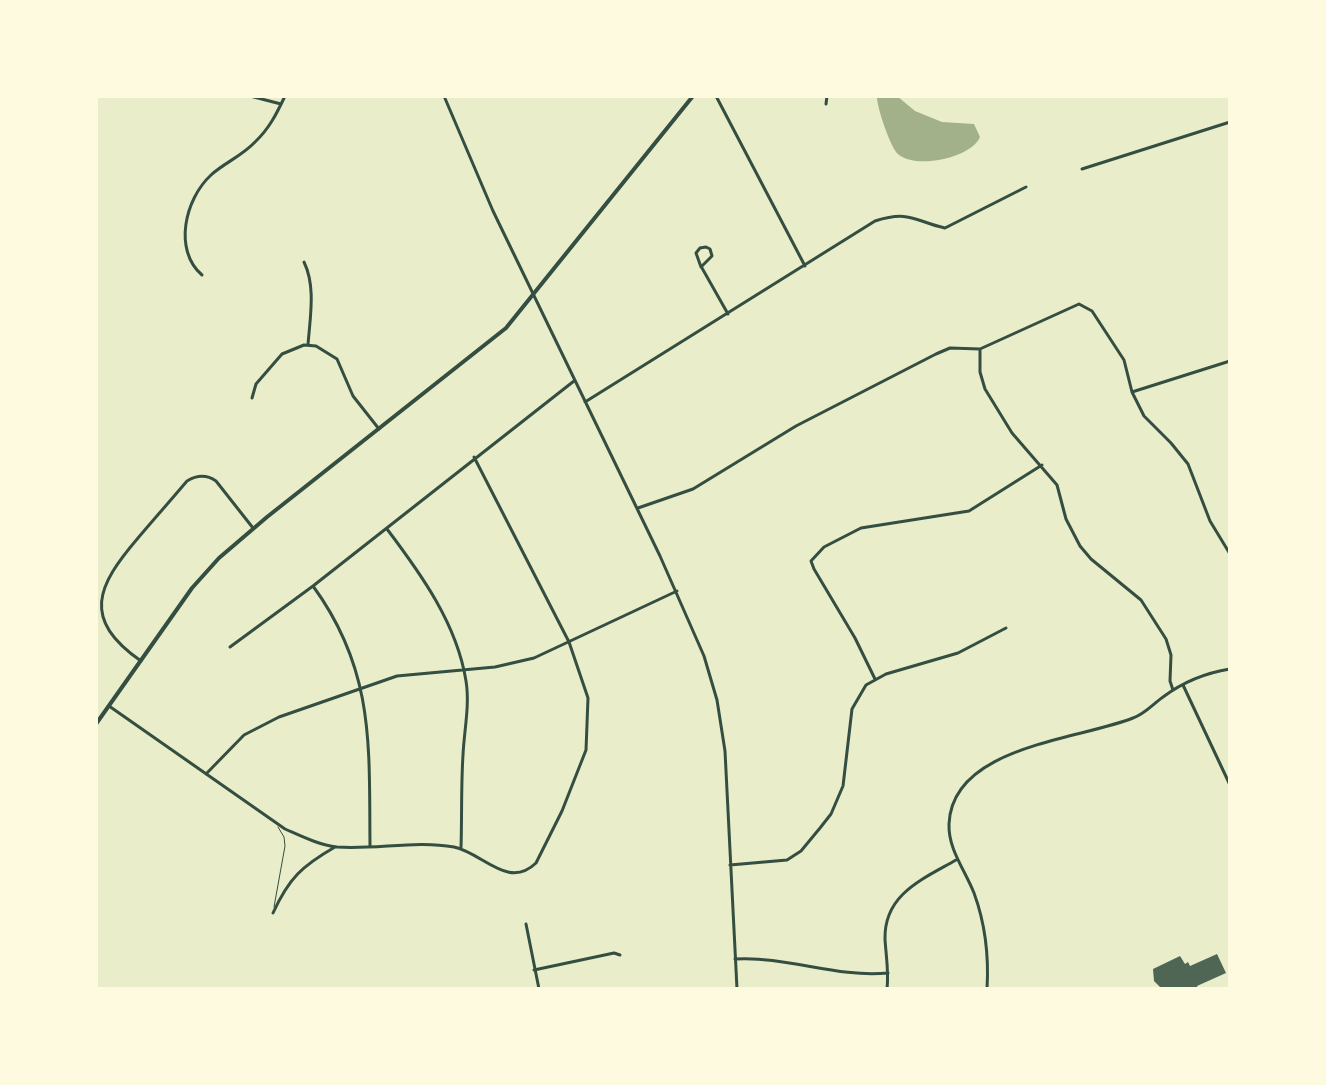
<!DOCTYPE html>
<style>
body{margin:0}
#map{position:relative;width:1326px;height:1085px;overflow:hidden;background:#e9edc9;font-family:"Roboto Condensed",sans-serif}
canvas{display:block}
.frame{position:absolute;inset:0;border:98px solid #fefae0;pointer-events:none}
</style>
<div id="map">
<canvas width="1326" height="1085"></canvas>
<div class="frame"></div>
</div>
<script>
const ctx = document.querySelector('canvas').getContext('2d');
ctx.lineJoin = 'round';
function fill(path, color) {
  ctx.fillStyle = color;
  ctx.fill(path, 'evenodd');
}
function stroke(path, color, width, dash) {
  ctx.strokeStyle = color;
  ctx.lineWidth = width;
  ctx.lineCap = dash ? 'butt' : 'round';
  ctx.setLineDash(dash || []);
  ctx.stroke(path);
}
const water = new Path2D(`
 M 877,96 L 897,96 L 915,111 L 942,122 L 974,124 L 980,137 C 971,158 918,169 899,155 C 891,150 876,105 877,96 Z`);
const building = new Path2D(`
 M 1217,954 L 1226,973 L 1197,986 L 1198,989 L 1162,989 L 1154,981 L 1153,969 L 1180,956 L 1185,964 L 1188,962 L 1190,966 Z`);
const service = new Path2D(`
 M 274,907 L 285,846 L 284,837 L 278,827`);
const minor = new Path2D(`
 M 250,96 L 281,104
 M 444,96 L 493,211 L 660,556 L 704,656 L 717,700 L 725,751 L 737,989
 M 716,96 L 805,266
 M 826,104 L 827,96
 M 1082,169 L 1230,122
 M 706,247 L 710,249 L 712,256 L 701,267 L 696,253 L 700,248 Z
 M 304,262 C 316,287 310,317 308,345
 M 702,268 L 728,314
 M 202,275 C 173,250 185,199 211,175 C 224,163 242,156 255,142 C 269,129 277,113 285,96
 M 980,349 L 980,372 L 985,389 L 1012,433 L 1057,485 L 1066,519 L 1080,546 L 1091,559 L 1141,600 L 1166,639 L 1171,655 L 1170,681 L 1173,690
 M 1132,392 L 1230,361
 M 252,398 L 256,384 L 282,354 L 304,345 L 316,346 L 337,359 L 353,396 L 379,429
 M 585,402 L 875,221 C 910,210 914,221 945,228 L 1026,187
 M 638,508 L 693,489 L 796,426 L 936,354 L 950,348 L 980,349 L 1079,304 L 1092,311 L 1124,360 L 1132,392 L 1144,416 L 1171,443 L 1188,464 L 1210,521 L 1230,554
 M 387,529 C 421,574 457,624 466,681 C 470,705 464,731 463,755 C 461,786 462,817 461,848
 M 313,586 C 375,671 369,746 370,846
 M 230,647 L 313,586 L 574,381
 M 141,661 C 81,619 97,586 138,538 C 154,519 171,500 187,481 C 197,475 206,474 216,481 L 253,528
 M 875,679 L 855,638 L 814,569 L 811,561 L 824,547 L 861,528 L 969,511 L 1042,465
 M 1183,685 L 1230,785
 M 109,706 L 285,829 C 301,836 319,845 337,847 C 375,850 416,840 454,847 C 483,853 508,890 536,863 L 562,811 L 586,750 L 588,698 L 569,642 L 474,457
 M 206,774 L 244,735 L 279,717 L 397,676 L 495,667 L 534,658 L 677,591
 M 730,865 L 787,860 L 801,851 L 820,828 L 831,814 L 843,786 L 852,709 L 866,685 L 886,674 L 958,653 L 1006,628
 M 273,913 C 289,878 302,866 335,847
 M 526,924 L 539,989
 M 735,959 C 788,956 835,978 888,973
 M 534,970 L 614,953 L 620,955
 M 887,989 C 889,972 886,956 885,939 C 884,894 923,879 956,860
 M 987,989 C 989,956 985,923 974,893 C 965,870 948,849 949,824 C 952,746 1078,740 1133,718 C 1145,714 1153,704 1163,697 C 1183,682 1205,673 1230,669`);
const secondary = new Path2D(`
 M 96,724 L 192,588 L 219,558 L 267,517 L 506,328 L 693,96`);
fill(water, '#a3b18a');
fill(building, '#4f6655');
stroke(service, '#344e41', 1);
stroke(minor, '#344e41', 3);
stroke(secondary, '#344e41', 4);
</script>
